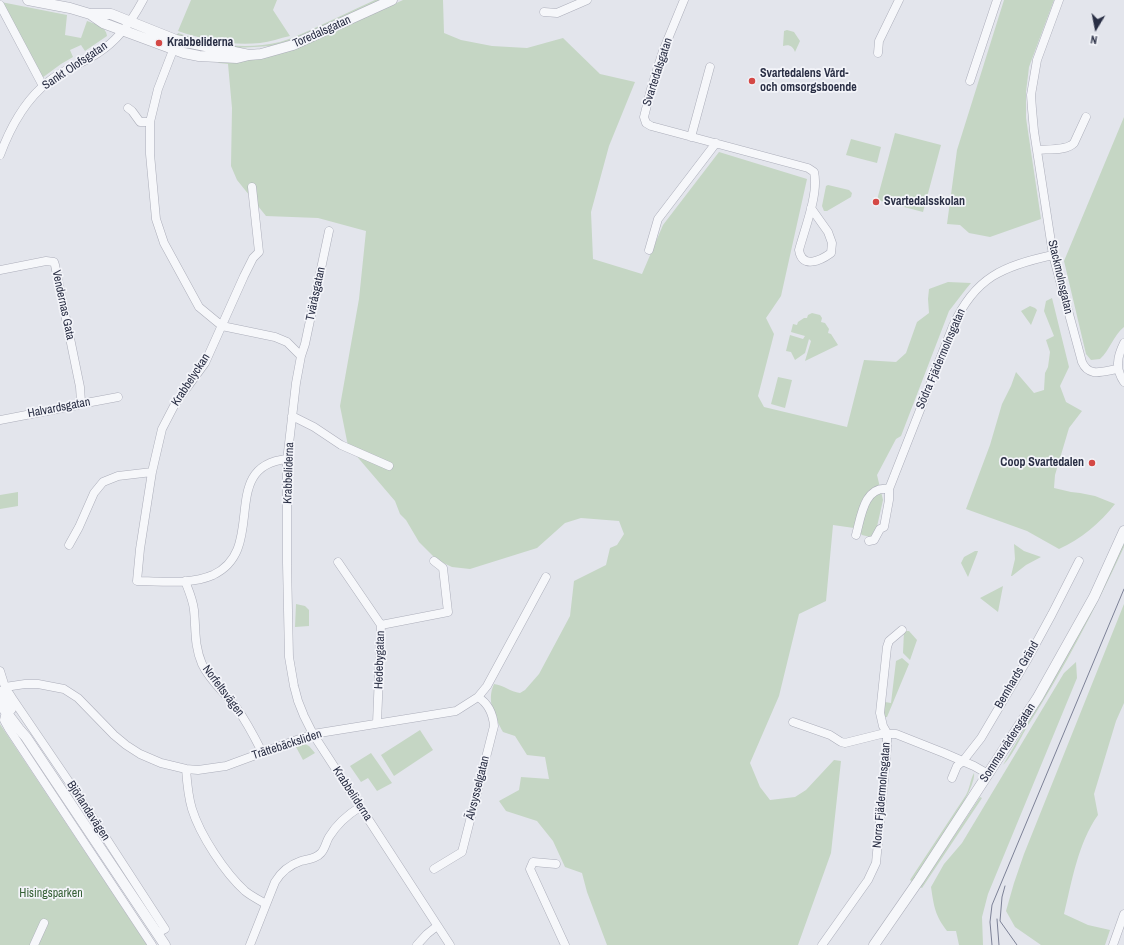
<!DOCTYPE html>
<meta charset="utf-8">
<style>
body{margin:0}
#map{position:relative;width:1124px;height:945px;overflow:hidden;background:#e3e5ec;font-family:"Archivo Narrow",sans-serif}
canvas{display:block}
.north{position:absolute;left:1076px;top:8px;width:40px;height:40px;-webkit-text-stroke:3px #f3f4f9;paint-order:stroke;rotate:190deg;font-size:11px;font-weight:700;line-height:16px;text-align:center;color:#2a2f45}
.north::after{content:'';display:block;margin:auto;width:14px;height:18px;background:#2a2f45;clip-path:polygon(50% 0,100% 100%,50% 72%,0 100%)}
</style>
<div id="map">
<canvas width="1124" height="945"></canvas>
<div class="north">N</div>
</div>
<script>
const ctx = document.querySelector('canvas').getContext('2d');
ctx.lineJoin = 'round';
function fill(path, color) {
  ctx.fillStyle = color;
  ctx.fill(path, 'evenodd');
}
function stroke(path, color, width, dash) {
  ctx.strokeStyle = color;
  ctx.lineWidth = width;
  ctx.lineCap = dash ? 'butt' : 'round';
  ctx.setLineDash(dash || []);
  ctx.stroke(path);
}
function label(font, color, halo, rows, align = 'center') {
  ctx.font = font + ' "Archivo Narrow",sans-serif';
  ctx.lineWidth = 3.5;
  ctx.setLineDash([]);
  ctx.textBaseline = 'middle';
  ctx.strokeStyle = halo;
  ctx.fillStyle = color;
  for (const [text, x, y, turn = 0] of rows) {
    ctx.save();
    ctx.translate(x, y);
    ctx.rotate((+turn || 0) * Math.PI / 180);
    ctx.textAlign = isNaN(turn) ? turn : align;
    if (halo) ctx.strokeText(text, 0, 0);
    ctx.fillText(text, 0, 0);
    ctx.restore();
  }
}
const green = new Path2D(`
 M 191,0 L 277,0 L 273,10 L 290,36 C 280,38 270,42 260,43 C 232,46 204,40 178,31 Z
 M 375,0 L 381,0 L 293,40 L 271,46 L 236,48 L 176,37 L 178,33 C 211,45 245,50 280,42 C 293,38 306,32 319,26 C 338,17 356,9 375,0 Z
 M 403,0 L 443,0 L 444,33 L 461,40 L 492,46 L 527,48 L 563,38 L 600,74 L 635,82 L 609,146 L 591,212 L 593,259 L 642,274 L 663,225 L 719,152 L 807,179 L 781,296 L 766,318 L 774,334 L 758,396 L 764,407 L 847,427 L 864,360 L 896,362 L 906,353 L 917,322 L 929,313 L 928,299 L 929,289 L 948,282 L 971,283 L 966,289 L 949,311 L 901,436 L 896,439 L 877,475 L 883,500 L 876,531 L 874,531 L 872,536 L 870,537 L 862,535 L 861,534 L 861,529 L 833,525 L 826,601 L 799,614 L 779,696 L 750,763 L 760,787 L 770,800 L 795,797 L 806,790 L 834,760 L 841,761 L 831,853 L 798,945 L 607,945 L 587,892 L 582,873 L 565,867 L 553,841 L 537,821 L 506,811 L 499,801 L 519,790 L 521,777 L 549,779 L 545,757 L 527,755 L 515,736 L 503,732 C 495,717 486,701 494,684 C 504,685 510,692 520,693 L 525,690 L 539,674 L 570,616 L 574,581 L 606,565 L 610,548 L 617,545 L 624,534 L 619,521 L 581,518 L 565,523 L 537,548 L 470,569 L 452,567 L 437,560 L 419,542 L 406,520 L 400,514 L 395,501 L 348,446 L 340,406 L 359,299 L 366,231 L 318,218 L 266,216 L 237,180 L 231,166 L 232,108 L 228,64 L 219,63 L 218,62 L 302,46 Z
 M 1004,0 L 1054,0 L 1029,67 L 1026,92 L 1026,118 L 1041,219 L 990,237 L 969,233 L 960,225 L 947,224 L 957,150 Z
 M 1,2 L 67,15 L 65,35 L 81,38 L 87,21 C 95,24 106,26 107,36 L 85,51 L 81,45 L 70,50 L 73,57 L 61,64 L 42,78 Z
 M 787,30 L 794,32 L 800,41 L 795,52 C 793,46 789,44 783,46 L 784,31 Z
 M 1124,117 L 1124,327 C 1113,336 1110,350 1100,359 L 1091,360 L 1086,354 L 1064,261 Z
 M 895,133 L 941,145 L 923,212 L 877,200 Z
 M 851,139 L 881,147 L 877,163 L 846,155 Z
 M 828,185 L 849,190 L 852,193 L 851,197 L 827,211 L 824,211 L 822,206 L 826,186 Z
 M 1052,298 L 1069,367 L 1060,386 L 1066,402 L 1082,411 L 1069,428 L 1055,475 L 1054,488 L 1071,492 L 1080,493 L 1095,496 L 1115,504 C 1100,523 1081,539 1059,549 L 1027,531 L 966,509 L 990,445 L 1002,404 L 1011,386 L 1016,372 L 1034,393 L 1044,390 L 1045,373 L 1048,367 L 1050,352 L 1046,340 L 1054,336 L 1044,311 L 1046,301 Z
 M 1030,306 L 1035,308 L 1037,310 L 1031,325 L 1021,311 Z
 M 812,313 L 820,315 L 822,318 L 821,322 L 825,323 L 829,329 L 828,333 L 831,334 L 838,345 L 805,361 L 811,341 L 809,339 L 805,353 L 795,360 L 791,352 L 786,351 L 790,335 L 803,339 L 805,336 L 791,332 L 793,324 L 797,325 L 798,322 L 804,318 L 807,318 L 808,315 Z
 M 778,377 L 792,380 L 785,408 L 771,404 Z
 M 18,492 L 18,506 L 0,509 L 0,495 Z
 M 1124,543 L 1124,547 C 1095,609 1064,669 1027,727 C 1021,737 1011,758 1003,765 L 1054,678 Z
 M 1014,544 L 1024,551 L 1041,557 L 1026,565 L 1012,576 L 1011,576 L 1015,559 Z
 M 975,551 L 978,551 L 977,554 L 968,577 L 961,563 L 964,557 Z
 M 1003,586 L 998,612 L 980,598 Z
 M 296,604 L 305,606 L 309,610 L 309,626 L 295,627 Z
 M 1124,604 L 1124,703 L 1116,721 L 1094,794 L 1098,815 C 1078,843 1072,881 1064,914 L 1088,925 L 1110,930 L 1105,945 L 1041,945 L 1015,927 L 1006,911 L 1014,883 L 1024,854 Z
 M 904,631 L 909,631 L 917,640 L 910,660 L 903,653 Z
 M 902,658 L 909,664 L 887,717 L 884,717 L 883,710 L 885,702 L 891,703 L 896,661 Z
 M 1076,662 L 1077,678 L 988,894 L 982,917 L 983,945 L 959,945 L 956,931 L 947,931 C 935,915 934,907 931,887 L 944,864 L 962,843 L 1064,673 Z
 M 0,724 L 147,945 L 0,945 Z
 M 420,730 L 433,750 L 394,776 L 381,755 Z
 M 305,744 L 309,746 L 315,753 L 303,760 L 296,747 Z
 M 371,753 L 392,783 L 377,791 L 368,778 L 361,782 L 350,766 Z
 M 974,773 C 977,791 925,863 913,882 L 910,880 L 966,795 C 970,788 970,780 974,773 Z
 M 980,797 L 982,798 L 922,888 L 920,887 Z`);
const minor = new Path2D(`
 M 684,0 L 663,51 L 651,89 L 644,117 L 646,123 L 651,126 L 808,168 L 814,172 C 819,193 805,228 799,250 C 802,269 820,261 831,253 L 832,243 L 828,232 L 811,208
 M 1059,0 L 1037,60 L 1031,95 L 1032,109 L 1034,131 L 1053,255 L 1082,362 C 1089,378 1103,371 1118,369
 M 0,5 L 43,86
 M 544,12 L 557,13 L 587,0
 M 175,45 L 158,89 L 150,122 L 150,154 L 156,219 L 164,243 L 199,307 L 222,326 L 275,337 L 287,342 L 301,356 L 296,383 L 287,461 L 287,563 L 289,657 L 294,686 L 298,701 L 304,716 L 313,734 L 450,945
 M 878,53 L 879,41 L 899,0
 M 970,81 L 997,0
 M 128,108 L 132,111 L 140,122 L 150,122
 M 691,137 L 710,67
 M 1037,150 C 1048,149 1067,151 1074,143 L 1086,117
 M 0,155 C 10,128 25,100 48,82 C 63,69 82,64 98,53 C 117,41 133,19 143,0
 M 252,187 L 259,252 L 253,258 L 244,276 L 205,363 L 175,404 L 162,429 L 152,472 L 140,549 L 137,581 C 161,581 190,585 213,575 C 269,549 217,466 287,459
 M 649,250 L 658,219 L 716,143
 M 0,270 L 46,261 L 54,262 L 55,265 L 80,387 L 81,402
 M 1124,343 C 1117,357 1115,369 1124,382
 M 301,356 L 305,344 L 329,231
 M 292,416 L 314,427 L 341,445 L 389,466
 M 0,420 L 78,405 L 81,402 L 86,403 L 118,397
 M 856,535 C 861,517 864,485 889,489
 M 869,541 L 874,540 L 880,529 L 884,527 L 889,500 L 889,489 L 953,326 C 975,277 1003,266 1053,255
 M 69,545 L 79,527 L 94,493 L 103,482 L 118,476 L 152,472
 M 338,562 L 381,625 L 377,723
 M 185,581 C 189,591 193,600 194,610 C 196,630 194,645 202,664 C 210,681 225,693 236,707 C 246,721 254,736 262,752
 M 381,625 L 448,612 L 443,568 L 434,561
 M 0,671 L 5,687 L 12,698 L 80,798 L 165,929 L 157,933
 M 5,687 L 25,684 L 38,684 L 64,689 L 78,698 L 114,735 L 126,745 L 140,754 L 161,763 L 186,769 L 198,770 L 226,766 L 313,734 L 456,711 L 478,697 L 487,686 L 546,577
 M 6,712 L 4,720 L 9,729 L 152,945
 M 793,722 L 830,735 L 841,742 L 845,743 L 881,734 L 896,734 L 944,753 L 974,766 L 988,774
 M 186,769 C 187,783 188,796 192,809 C 200,835 225,873 245,891 C 251,896 259,900 266,904
 M 952,778 L 957,766 L 963,761 L 981,738 L 1027,660 L 1052,614 L 1079,561
 M 556,864 L 533,862 L 530,869 L 565,945
 M 434,869 L 462,852 L 494,726 C 493,714 489,704 478,697
 M 34,945 L 44,923
 M 250,945 L 275,882 C 281,872 289,865 301,861 C 308,859 316,859 321,853 C 325,849 326,842 329,837 C 337,824 347,815 360,807
 M 417,945 L 427,934 L 437,926
 M 822,945 L 868,880 L 876,863 L 887,748 L 887,733 L 883,726 L 880,713 L 887,647 L 889,641 L 902,630
 M 1113,945 L 1124,914`);
const tertiary = new Path2D(`
 M 28,0 L 70,8 L 90,14 L 111,14 L 176,40 L 249,55
 M 90,14 L 103,23 L 184,53 L 199,56 L 237,58 L 249,55 L 261,54 L 293,45 L 392,0
 M 0,692 L 11,709
 M 0,704 L 19,729 L 26,737 L 165,945
 M 874,945 L 919,880 L 1038,697 L 1094,597 L 1124,531`);
const tram = new Path2D(`
 M 1005,886 L 1002,897 L 1000,921 L 1017,945
 M 997,919 L 999,945
 M 992,945 L 990,922 L 992,905 L 1124,589`);
const markers = [
 [159,43,4,"#d44845"],
 [752,81,4,"#d44845"],
 [876,202,4,"#d44845"],
 [1092,463,4,"#d44845"]
];
const streetNames = [
 ["Toredalsgatan",322,32,-24],
 ["Sankt Olofsgatan",75,66,-34],
 ["Svartedalsgatan",658,72,-72],
 ["Stackmolnsgatan",1060,277,77],
 ["Tväråsgatan",316,294,-78],
 ["Vendernas Gata",63,305,78],
 ["Södra Fjädermolnsgatan",941,359,-67],
 ["Krabbelyckan",191,380,-57],
 ["Halvardsgatan",59,408,-11],
 ["Krabbeliderna",289,473,-88],
 ["Hedebygatan",380,660,-88],
 ["Bernhards Gränd",1017,675,-60],
 ["Norfeltsvägen",223,691,53],
 ["Sommarvädersgatan",1008,743,-57],
 ["Trättebäcksliden",287,745,-18],
 ["Älvsysselgatan",478,788,-76],
 ["Krabbeliderna",352,794,57],
 ["Norra Fjädermolnsgatan",882,795,-85],
 ["Björlandavägen",88,811,57]
];
const poiNames = [
 ["Krabbeliderna",167,43],
 ["Svartedalens Vård-",760,74],
 ["och omsorgsboende",760,88],
 ["Svartedalsskolan",884,202],
 ["Coop Svartedalen",1084,463,"right"]
];
const parkNames = [
 ["Hisingsparken",51,894]
];
fill(green, '#c5d6c4');
stroke(minor, '#acaeba', 9);
stroke(tertiary, '#acaeba', 11);
stroke(minor, '#f6f7fa', 8);
stroke(tertiary, '#f6f7fa', 10);
stroke(tram, '#7c8196', 1);
for (const [x, y, r, color] of markers) {
  const dot = new Path2D();
  dot.arc(x, y, r, 0, 2 * Math.PI);
  ctx.fillStyle = color;
  ctx.fill(dot);
  stroke(dot, '#f3f4f9', 1.5);
}
label('12px', '#2a2f45', '#f3f4f9', streetNames);
label('bold 12px', '#2a2f45', '#f3f4f9', poiNames, 'left');
label('12px', '#376137', '#f3f4f9', parkNames);
</script>
